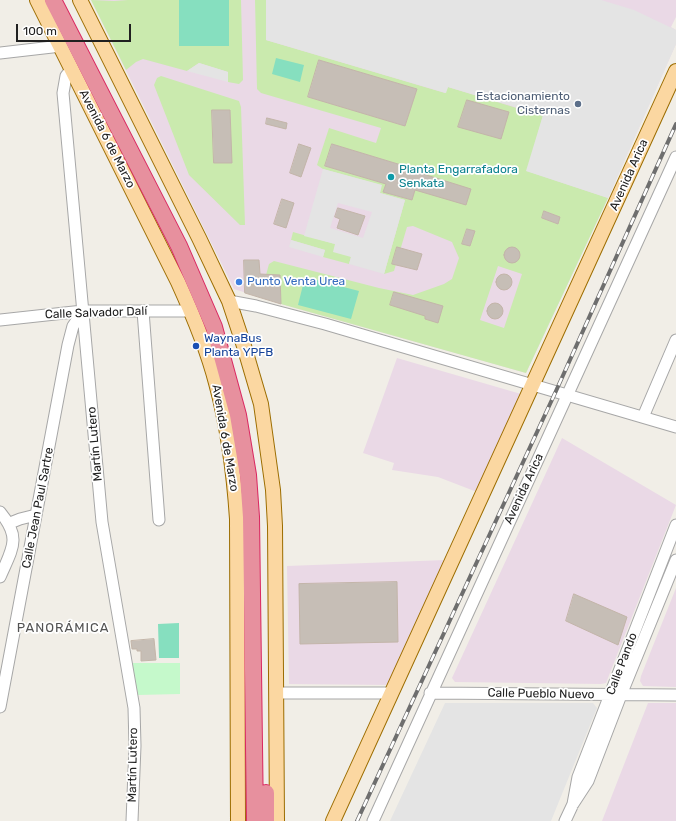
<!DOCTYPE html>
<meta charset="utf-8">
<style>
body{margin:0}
#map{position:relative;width:676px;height:821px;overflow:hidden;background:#f1eee7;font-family:Rubik,sans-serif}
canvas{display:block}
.scale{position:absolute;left:16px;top:24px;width:115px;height:18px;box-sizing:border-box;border:2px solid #202020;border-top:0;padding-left:5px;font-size:12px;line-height:14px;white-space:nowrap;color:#202020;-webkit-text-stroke:3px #fff;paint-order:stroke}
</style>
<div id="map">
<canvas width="676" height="821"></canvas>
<div class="scale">100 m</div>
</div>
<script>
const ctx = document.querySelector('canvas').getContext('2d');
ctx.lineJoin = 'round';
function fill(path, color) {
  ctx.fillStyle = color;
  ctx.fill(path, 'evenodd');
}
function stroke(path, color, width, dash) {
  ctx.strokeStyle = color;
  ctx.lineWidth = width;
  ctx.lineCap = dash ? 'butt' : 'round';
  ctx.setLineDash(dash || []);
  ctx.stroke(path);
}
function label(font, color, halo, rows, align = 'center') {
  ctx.font = font + ' Rubik,sans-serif';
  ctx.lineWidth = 3.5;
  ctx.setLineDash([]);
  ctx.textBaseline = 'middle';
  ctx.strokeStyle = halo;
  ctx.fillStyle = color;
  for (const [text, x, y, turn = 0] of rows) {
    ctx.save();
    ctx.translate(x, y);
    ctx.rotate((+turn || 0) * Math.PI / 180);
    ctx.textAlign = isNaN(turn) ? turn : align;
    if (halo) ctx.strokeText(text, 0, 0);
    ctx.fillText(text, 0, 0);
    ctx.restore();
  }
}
const industrial = new Path2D(`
 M 91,0 L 676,0 L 676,17 L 671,27 L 676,30 L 676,44 L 608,198 L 526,373 L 281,304 L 234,289 Z
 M 397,358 L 521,394 L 477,492 L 438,477 L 392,470 L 394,463 L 363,453 Z
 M 562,438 L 676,505 L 606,683 L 601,684 L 455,682 L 452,678 Z
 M 446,560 L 390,685 L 289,684 L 287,566 Z
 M 676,588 L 676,687 L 643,686 L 640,681 L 641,676 Z
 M 648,703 L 676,703 L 676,821 L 602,821 Z`);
const grass = new Path2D(`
 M 91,0 L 114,1 L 128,0 L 241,0 L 243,80 L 239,84 L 228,82 L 228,72 L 199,63 L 187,71 L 143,59 L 136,62 L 126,70 Z
 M 255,0 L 266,0 L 266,40 L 445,93 L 448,87 L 543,116 L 527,171 L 608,198 L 526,373 L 281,304 L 280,275 L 266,275 L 269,264 L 274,261 L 379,288 L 413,295 L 444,284 L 452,279 L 459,258 L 452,242 L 413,226 L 407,227 L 394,271 L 384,274 L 405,200 L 380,193 L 381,185 L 323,169 L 317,165 L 329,128 L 376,143 L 381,128 L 261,93 L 257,89 ZM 319,60 L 417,89 L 405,126 L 308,97 ZM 332,144 L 421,171 L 412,200 L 383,192 L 386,184 L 325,166 ZM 545,211 L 560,217 L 558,224 L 542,218 ZM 467,229 L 475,231 L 470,246 L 463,243 ZM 498,266 L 522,274 L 504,328 L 480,320 Z
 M 161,76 L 239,101 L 241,107 L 245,225 L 240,225 L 189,175 L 154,85 L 157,78 ZM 212,110 L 230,110 L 231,163 L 214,163 Z
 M 293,232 L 335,244 L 351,257 L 349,264 L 323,257 L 325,250 L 291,240 Z`);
const park = new Path2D(`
 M 131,663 L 180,663 L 180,694 L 138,695 Z`);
const pitch = new Path2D(`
 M 179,0 L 229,0 L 229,46 L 179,46 Z
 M 276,58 L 304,65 L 300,82 L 272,74 Z
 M 305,277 L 359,291 L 351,319 L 298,305 Z
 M 179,623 L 179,658 L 159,658 L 158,624 Z`);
const parking = new Path2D(`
 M 266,0 L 601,0 L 634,10 L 676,30 L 676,44 L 608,198 L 526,171 L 543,115 L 448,87 L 446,93 L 266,40 Z
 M 199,63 L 228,72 L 228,82 L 187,71 Z
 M 323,169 L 382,185 L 380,193 L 405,200 L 384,274 L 349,264 L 351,257 L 333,252 L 335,244 L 304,236 ZM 338,203 L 372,212 L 363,238 L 330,228 Z
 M 291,240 L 325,250 L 323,257 L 289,247 Z
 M 445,703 L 593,703 L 597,708 L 551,821 L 390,821 Z`);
const building = new Path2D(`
 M 319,60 L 417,89 L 405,126 L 308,97 Z
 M 467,100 L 509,112 L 501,139 L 458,127 Z
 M 212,110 L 230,110 L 232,163 L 214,163 Z
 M 267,118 L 287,123 L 286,129 L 266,124 Z
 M 299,144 L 311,148 L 301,177 L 290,173 Z
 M 332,144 L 421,171 L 420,173 L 471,189 L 466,205 L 415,190 L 412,200 L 383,192 L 386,184 L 325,166 Z
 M 282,199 L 294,203 L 286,228 L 274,224 Z
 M 338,208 L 365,216 L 358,235 L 337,228 L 340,219 L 335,217 Z
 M 544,211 L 560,217 L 558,224 L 542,218 Z
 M 467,229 L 475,231 L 470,246 L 462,244 Z
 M 397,247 L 422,254 L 417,270 L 392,264 Z
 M504 255a8 8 0 1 1 16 0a8 8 0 1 1-16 0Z
 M 244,260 L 259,260 L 260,274 L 280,275 L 281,304 L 245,293 Z
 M496 282a8 8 0 1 1 16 0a8 8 0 1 1-16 0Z
 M 394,292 L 443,306 L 438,323 L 425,319 L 425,316 L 390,305 Z
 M487 311a8 8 0 1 1 16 0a8 8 0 1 1-16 0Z
 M 397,582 L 398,642 L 300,644 L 299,584 Z
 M 574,594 L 627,617 L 618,645 L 566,621 Z
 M 154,639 L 156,660 L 141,661 L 141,651 L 137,651 L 137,649 L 132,649 L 131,641 Z`);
const minor = new Path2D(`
 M 0,53 L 61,46
 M 72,68 L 66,76 L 63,93 L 102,522 L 134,708 L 135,746 L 132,821
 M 229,301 L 256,306 L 325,324 L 676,427
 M 143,311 L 159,520
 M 0,320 L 83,311 L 191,311
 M 643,417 L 676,340
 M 0,512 C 22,538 12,549 0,577
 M 10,523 L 20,519 L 36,515
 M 276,693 L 392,693
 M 430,693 L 676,695
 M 0,707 L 68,345 L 73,326 L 83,311
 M 573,804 L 578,777 L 676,525
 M 373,821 L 676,157
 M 565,821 L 573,804 L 588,781 L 621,695 L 676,560`);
const major = new Path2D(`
 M 37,0 L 178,282 C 193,315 207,348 216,383 C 228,427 234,474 237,519 L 238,821
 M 80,0 L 199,238 L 229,301 L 244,346 L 261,404 L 273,490 L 275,526 L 277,821
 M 333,821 L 676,71`);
const highway = new Path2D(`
 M 53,0 L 179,246 L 214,327 L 238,415 L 248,475 L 251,517 L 255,821
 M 266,793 L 266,821`);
const rail = new Path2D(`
 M 357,821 L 556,391 L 676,124`);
const markers = [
 [578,104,4,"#5c6f8a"],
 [391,177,4,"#0f9aa8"],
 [239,282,4,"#3f7fe0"],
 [196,346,4,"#1a4fb4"]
];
const serviceNames = [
 ["Estacionamiento",570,97],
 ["Cisternas",570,111]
];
const streetNames = [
 ["Avenida 6 de Marzo",107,139,63],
 ["Avenida Arica",629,175,-66],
 ["Calle Salvador Dalí",96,313,-2],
 ["Avenida 6 de Marzo",225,438,80],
 ["Martín Lutero",95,444,-95],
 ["Avenida Arica",524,489,-65],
 ["Calle Jean Paul Sartre",38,508,-79],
 ["Calle Pando",622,664,-69],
 ["Calle Pueblo Nuevo",541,694,1],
 ["Martín Lutero",133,765,-89]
];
const cultureNames = [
 ["Planta Engarrafadora",399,170],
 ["Senkata",399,184]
];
const shopNames = [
 ["Punto Venta Urea",247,282]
];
const transitNames = [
 ["WaynaBus",204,339],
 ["Planta YPFB",204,353]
];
const neighbourhoodNames = [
 ["PANORÁMICA",63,628]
];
fill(industrial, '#ead9e6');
fill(grass, '#caeaae');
fill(park, '#c5f9cb');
fill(pitch, '#86dfbf');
fill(parking, '#e4e4e4');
fill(building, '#c6beb6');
stroke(building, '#c3b5a9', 1);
stroke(minor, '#a7a7a7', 13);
stroke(major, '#9c6d01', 16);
stroke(highway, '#da2861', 18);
stroke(minor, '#fff', 11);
stroke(major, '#fbd7a1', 14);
stroke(highway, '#e7909e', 16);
stroke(rail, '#6e6e6e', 4);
stroke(rail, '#fff', 2.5, [8]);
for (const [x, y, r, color] of markers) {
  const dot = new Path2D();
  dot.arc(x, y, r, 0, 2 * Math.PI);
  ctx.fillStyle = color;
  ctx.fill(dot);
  stroke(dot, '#fff', 1.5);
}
label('12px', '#4e5e75', '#fff', serviceNames, 'right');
label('12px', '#202020', '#fff', streetNames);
label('12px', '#0d838f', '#fff', cultureNames, 'left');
label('12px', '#366cbe', '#fff', shopNames, 'left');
label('12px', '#164399', '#fff', transitNames, 'left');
ctx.letterSpacing = '1px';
label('13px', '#535353', '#fff', neighbourhoodNames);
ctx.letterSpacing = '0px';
</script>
